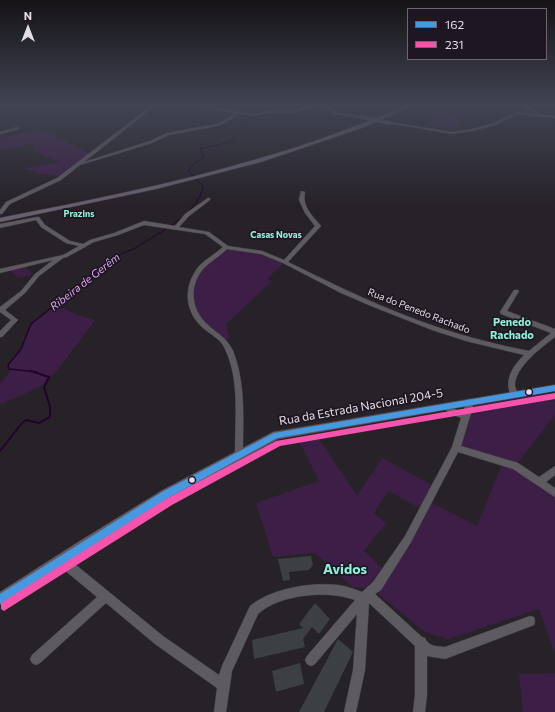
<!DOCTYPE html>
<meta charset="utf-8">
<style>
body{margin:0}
#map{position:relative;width:555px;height:712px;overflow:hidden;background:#272228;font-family:Commissioner,sans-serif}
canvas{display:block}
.legend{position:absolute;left:407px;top:8px;width:140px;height:52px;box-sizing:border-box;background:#1e1622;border:1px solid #6d6670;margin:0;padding:5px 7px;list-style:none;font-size:12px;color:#e3dde5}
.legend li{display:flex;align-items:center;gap:8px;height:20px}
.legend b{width:20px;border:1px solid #6d6670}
.north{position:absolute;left:8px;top:8px;width:40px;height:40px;-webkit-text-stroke:3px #1e1622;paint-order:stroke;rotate:0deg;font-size:11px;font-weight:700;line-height:16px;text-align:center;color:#e3dde5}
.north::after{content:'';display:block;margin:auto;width:14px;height:18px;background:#e3dde5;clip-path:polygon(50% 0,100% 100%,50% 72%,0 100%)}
</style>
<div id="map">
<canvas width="555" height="712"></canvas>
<ul class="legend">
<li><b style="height:5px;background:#4699e1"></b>162</li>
<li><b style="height:5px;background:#f653ac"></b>231</li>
</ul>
<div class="north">N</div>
</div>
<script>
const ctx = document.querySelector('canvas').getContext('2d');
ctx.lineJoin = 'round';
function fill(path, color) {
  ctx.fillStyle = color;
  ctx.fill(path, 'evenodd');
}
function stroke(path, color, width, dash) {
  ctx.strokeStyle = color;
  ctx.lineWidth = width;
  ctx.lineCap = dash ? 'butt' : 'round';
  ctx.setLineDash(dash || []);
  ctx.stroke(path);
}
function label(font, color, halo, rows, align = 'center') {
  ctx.font = font + ' Commissioner,sans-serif';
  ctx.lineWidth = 3.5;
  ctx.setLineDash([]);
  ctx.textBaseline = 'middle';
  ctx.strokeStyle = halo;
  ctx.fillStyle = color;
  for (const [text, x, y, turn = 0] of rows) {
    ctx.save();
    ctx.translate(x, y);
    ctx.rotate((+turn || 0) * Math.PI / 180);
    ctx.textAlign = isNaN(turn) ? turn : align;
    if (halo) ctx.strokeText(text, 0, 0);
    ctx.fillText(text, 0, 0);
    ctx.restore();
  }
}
const green = new Path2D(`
 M 435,112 L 461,115 L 458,130 L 430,126 Z
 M 38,129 L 57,136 L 56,139 L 63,139 L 68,144 L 73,144 L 89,154 L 58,176 L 36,173 L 25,168 L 60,162 L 46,157 L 33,150 L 34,142 L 12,149 L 0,150 L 0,138 Z
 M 226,247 L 262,253 L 285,262 L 268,278 L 271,282 L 226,324 L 229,338 L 225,341 L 196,318 L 192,287 L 198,273 Z
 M 26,267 L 32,275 L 18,278 L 10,270 Z
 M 57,305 L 80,316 L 95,320 L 53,376 L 48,375 L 49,379 L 45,384 L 2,404 L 0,402 L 0,384 L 11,370 L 9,369 L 8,365 L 21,349 L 31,324 Z
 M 545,389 L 555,402 L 555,415 L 515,466 L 555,493 L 555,654 L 539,609 L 448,639 L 425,632 L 378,594 L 428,501 L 477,526 L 503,462 L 456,448 L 469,402 Z
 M 317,436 L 357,496 L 382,458 L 432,485 L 420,508 L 388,491 L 374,513 L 386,523 L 364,551 L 382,568 L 367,588 L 352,587 L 315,553 L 273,557 L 256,503 L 319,481 L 298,439 Z
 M 555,673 L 555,712 L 523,712 L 519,674 Z`);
const streamFar2 = new Path2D(`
 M 363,106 L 376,109
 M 259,113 L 271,106
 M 112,259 C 119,253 129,252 137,247 C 158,233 199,214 203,186 L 188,171 L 196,162 L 204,157 L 200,149 L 233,141 L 234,137 L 252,116`);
const streamFar1 = new Path2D(`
 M 37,372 L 9,369 L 8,365 L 21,349 L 31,324 L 113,258`);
const stream = new Path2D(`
 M 0,451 L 22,423 L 26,420 L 39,423 L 50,417 L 50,407 L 44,387 L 49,377 L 31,371`);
const building = new Path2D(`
 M 311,556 L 313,565 L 309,570 L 289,572 L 290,580 L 283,581 L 278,559 Z
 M 315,603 L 330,619 L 319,634 L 312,627 L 303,639 L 305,647 L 254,659 L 252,640 L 303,628 L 299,624 Z
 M 338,639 L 353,652 L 324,712 L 299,712 Z
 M 300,663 L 304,684 L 276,692 L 272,671 Z`);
const minor = new Path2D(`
 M 151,106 L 155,106 L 84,162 L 150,141 L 167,133 L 216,124 L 229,118 L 235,113 L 199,106 L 207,106 L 253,114 L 266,111 L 292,111 L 310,106 L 316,106 L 292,113 L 266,113 L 253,116 L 238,113 L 231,120 L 218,126 L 169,135 L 152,143 L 80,165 L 61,180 L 10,204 L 2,214 L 0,214 L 0,210 L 6,202 L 57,178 Z
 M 323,106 L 327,106 L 336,112 L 363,117 L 361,118 L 334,114 Z
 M 526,106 L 530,106 L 529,108 L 539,112 L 536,113 L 526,109 Z
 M 518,112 L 555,116 L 555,118 L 518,114 L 495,125 L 472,131 L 452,134 L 388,123 L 390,122 L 452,132 L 472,129 L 493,123 Z
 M 18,127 L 19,129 L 0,134 L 0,132 Z
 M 301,191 L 305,192 C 302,207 312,215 321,226 L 288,262 C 337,286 386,310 437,327 C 467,337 498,345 529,351 L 551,333 L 501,314 L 500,312 L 514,290 L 518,290 L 519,291 L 507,311 L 555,329 L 555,337 C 542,347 515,367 515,385 C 515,388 517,391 518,394 L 517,396 L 514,397 L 511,396 C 504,380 512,367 524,355 L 466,341 L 432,330 L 371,306 L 341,293 L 283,263 L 261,254 L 227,249 C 220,256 211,261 204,268 C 188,286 191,310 208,325 C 218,334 228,339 233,351 C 246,384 243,420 243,454 L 242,457 L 239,458 L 236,457 L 235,454 C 235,420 240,380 225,349 C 221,339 211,335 203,328 C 184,311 183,286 199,266 C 206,259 215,254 223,247 L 205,234 L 144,225 L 118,235 L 94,242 L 67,257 L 63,258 L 39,276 L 25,293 L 5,310 L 18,320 L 2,337 L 0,337 L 0,331 L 11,320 L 0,312 L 0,307 L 21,291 L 35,274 L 53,260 L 0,273 L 0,269 L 63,255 L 79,246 L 66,243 L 41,227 L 36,220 L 0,228 L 0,224 L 37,217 L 39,217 L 45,225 L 70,241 L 83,244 L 90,240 L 114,233 L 144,221 L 175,226 L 185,214 L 208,198 L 210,198 L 210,200 L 189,216 L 179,227 L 209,232 L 228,246 L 262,251 L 284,260 L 315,226 L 305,213 L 299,200 Z
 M 469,399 L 472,400 L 473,410 L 470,416 L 461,446 L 518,463 L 539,477 L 555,466 L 555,475 L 546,482 L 555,488 L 555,497 L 513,469 L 458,452 L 411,542 L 381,590 L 375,594 L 422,637 L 425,638 C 429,647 436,646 445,647 L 530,616 L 534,617 L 535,621 L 534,625 L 445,659 L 427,656 L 427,695 L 425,712 L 413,712 L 415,695 L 415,646 L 369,603 L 365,670 L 356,712 L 344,712 L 353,670 L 357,614 L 315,664 L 311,666 L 307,664 L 305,660 L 307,656 L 355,600 C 327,590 280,594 258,614 L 232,671 L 226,712 L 214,712 L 217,688 L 155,644 L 106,603 L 40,663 L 36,665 L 32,663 L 30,659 L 32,655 L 97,597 L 57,564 L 56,560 L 57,556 L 61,555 L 65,556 L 163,636 L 219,675 L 222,666 L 250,606 C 272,588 311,582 338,585 C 346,586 354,589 362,592 L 373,582 L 405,536 L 452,447 L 461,418 C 454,415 447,413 443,406 L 444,404 C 450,402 450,406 455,409 C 457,410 461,411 464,412 L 466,400 Z`);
const major = new Path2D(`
 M 555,385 L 555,391 L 278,439 L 169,499 L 0,605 L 0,592 L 75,544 L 161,491 L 273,432 Z`);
const highway = new Path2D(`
 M 406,106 L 412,106 L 362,128 L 261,162 L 156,189 L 0,222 L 0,218 C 86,201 173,184 257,159 C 308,145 357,126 406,106 Z`);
const minorBridge = new Path2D(`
 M 361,117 L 390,123`);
const bus1 = new Path2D(`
 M 555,385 L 555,391 L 277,438 L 168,498 L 0,604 L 0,594 L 162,492 L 274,433 Z`);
const bus2 = new Path2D(`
 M 555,393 L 555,399 L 280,446 L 172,505 L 7,609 L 4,611 L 1,609 L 1,603 L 166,499 L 276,441 Z`);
const markers = [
 [529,392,3.5,"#e3dde5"],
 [192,480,3.5,"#e3dde5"]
];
const farNeighbourhoodnames = [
 ["Prazins",79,214],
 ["Casas Novas",276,235]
];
const streetNames = [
 ["Rua do Penedo Rachado",419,311,21]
];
const waterNames = [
 ["Ribeira de Gerêm",85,282,-38]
];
const neighbourhoodNames = [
 ["Penedo",512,322],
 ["Rachado",512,335]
];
const nearStreetnames = [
 ["Rua da Estrada Nacional 204-5",361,407,-10]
];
const nearQuarternames = [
 ["Avidos",345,569]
];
fill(green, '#3c1e47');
stroke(streamFar2, '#21032d', 1);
stroke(streamFar1, '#21032d', 1.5);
stroke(stream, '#21032d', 2);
fill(building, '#3c4042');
stroke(minor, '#423e43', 1);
stroke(major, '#423e43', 1);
stroke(highway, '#423e43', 1);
fill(minor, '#5e5b60');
fill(major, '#625a64');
fill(highway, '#695f6e');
stroke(minorBridge, '#423e43', 4, []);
stroke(minorBridge, '#5e5b60', 3.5);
fill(bus1, '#4699e1');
fill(bus2, '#f653ac');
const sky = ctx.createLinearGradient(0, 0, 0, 206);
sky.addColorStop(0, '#151316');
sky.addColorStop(0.51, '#414453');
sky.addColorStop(1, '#41445300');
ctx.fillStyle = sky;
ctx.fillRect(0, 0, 555, 206);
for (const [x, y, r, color] of markers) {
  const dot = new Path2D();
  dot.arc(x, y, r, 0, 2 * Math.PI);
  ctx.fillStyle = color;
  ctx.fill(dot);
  stroke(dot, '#1e1622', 1.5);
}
label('bold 9px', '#8ef2da', '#1e1622', farNeighbourhoodnames);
label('10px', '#e3dde5', '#1e1622', streetNames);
label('italic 11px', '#dda6f4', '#1e1622', waterNames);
label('bold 11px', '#8ef2da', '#1e1622', neighbourhoodNames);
label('12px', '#e3dde5', '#1e1622', nearStreetnames);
label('bold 14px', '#8ef2da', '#1e1622', nearQuarternames);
</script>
